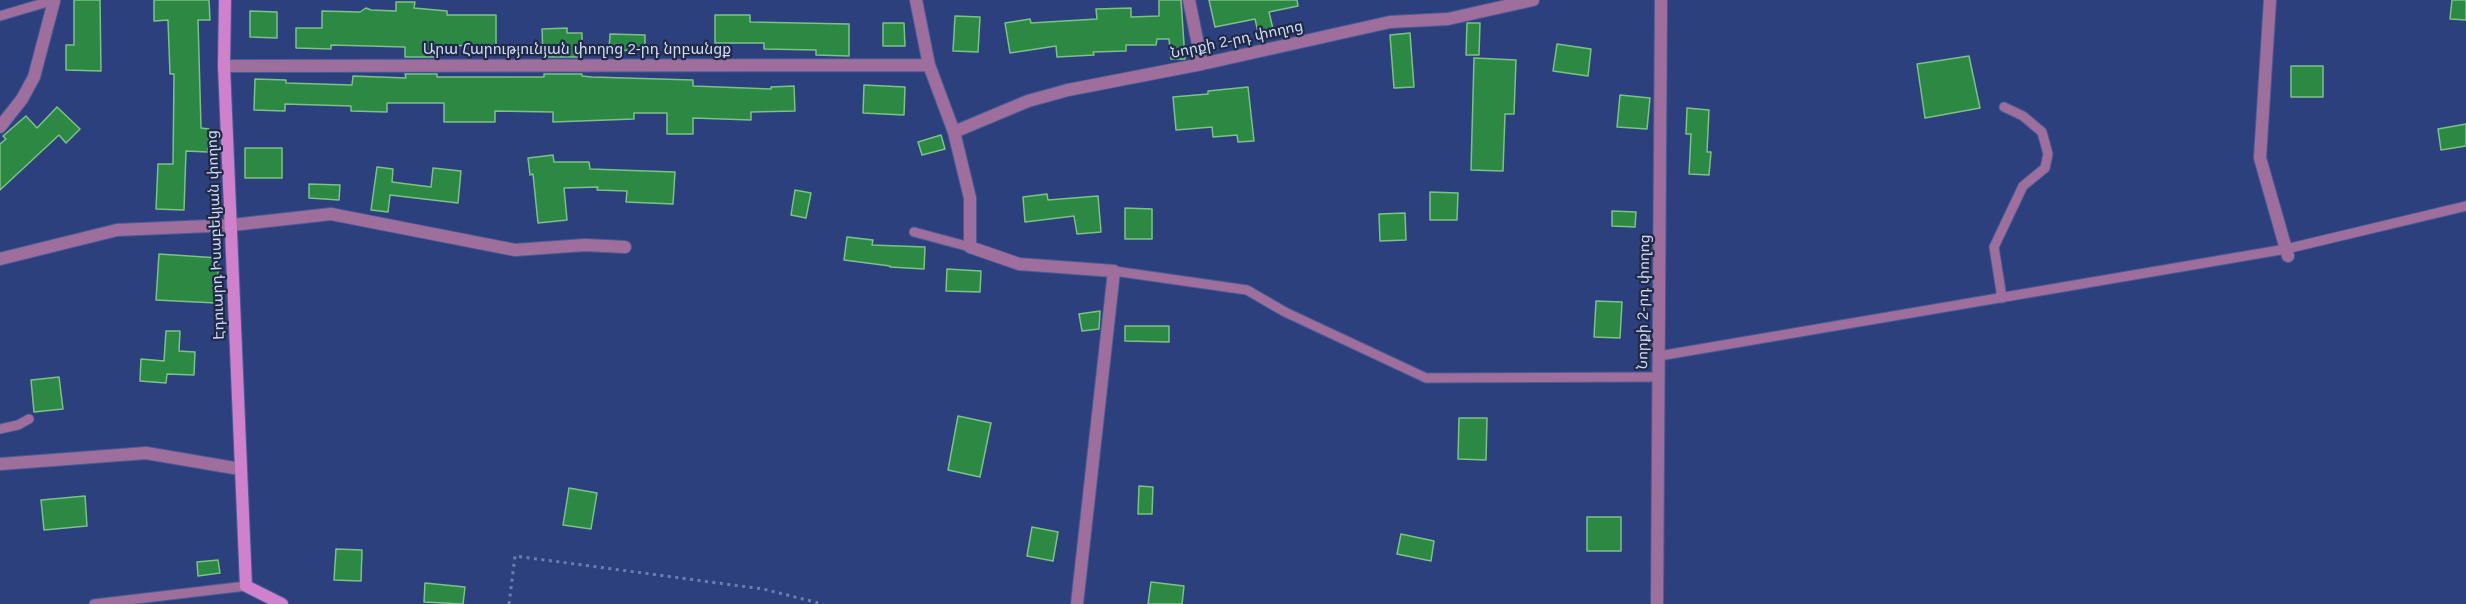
<!DOCTYPE html>
<meta charset="utf-8">
<style>
body{margin:0}
canvas{display:block;background:#2d407e}
</style>
<canvas width="2466" height="604"></canvas>
<script>
const ctx = document.querySelector('canvas').getContext('2d');
ctx.lineJoin = 'round';
function fill(path, color) {
  ctx.fillStyle = color;
  ctx.fill(path, 'evenodd');
}
function stroke(path, color, width, dash) {
  ctx.strokeStyle = color;
  ctx.lineWidth = width;
  ctx.lineCap = dash ? 'butt' : 'round';
  ctx.setLineDash(dash || []);
  ctx.stroke(path);
}
function label(font, color, halo, rows, align = 'center') {
  ctx.font = font + ' Arial,"Noto Sans Armenian",sans-serif';
  ctx.lineWidth = 4.5;
  ctx.setLineDash([]);
  ctx.textBaseline = 'middle';
  ctx.strokeStyle = halo;
  ctx.fillStyle = color;
  for (const [text, x, y, turn = 0] of rows) {
    ctx.save();
    ctx.translate(x, y);
    ctx.rotate((+turn || 0) * Math.PI / 180);
    ctx.textAlign = isNaN(turn) ? turn : align;
    if (halo) ctx.strokeText(text, 0, 0);
    ctx.fillText(text, 0, 0);
    ctx.restore();
  }
}
const building = new Path2D(`
 M 74,0 L 100,0 L 101,71 L 66,70 L 66,45 L 74,45 Z
 M 154,0 L 209,0 L 210,20 L 198,20 L 201,128 L 209,129 L 208,152 L 186,151 L 184,210 L 156,209 L 158,164 L 173,164 L 174,74 L 170,74 L 168,20 L 154,21 Z
 M 1159,0 L 1181,0 L 1185,59 L 1171,59 L 1169,39 L 1157,39 L 1156,45 L 1126,45 L 1126,51 L 1093,52 L 1094,55 L 1057,57 L 1056,46 L 1010,53 L 1005,23 L 1030,19 L 1031,23 L 1097,19 L 1096,9 L 1131,8 L 1131,17 L 1159,16 Z
 M 1209,0 L 1297,0 L 1298,6 L 1269,12 L 1273,29 L 1258,32 L 1255,19 L 1215,27 Z
 M 2452,0 L 2466,0 L 2466,20 L 2450,19 Z
 M 396,2 L 415,2 L 414,8 L 447,11 L 447,15 L 496,15 L 496,45 L 437,46 L 437,57 L 405,57 L 405,47 L 331,45 L 331,49 L 296,48 L 296,28 L 322,28 L 322,11 L 360,12 L 366,8 L 371,10 L 396,11 Z
 M 250,11 L 277,12 L 277,38 L 250,37 Z
 M 715,15 L 750,15 L 750,22 L 849,24 L 849,56 L 816,55 L 816,50 L 764,49 L 764,43 L 715,43 Z
 M 955,16 L 980,17 L 978,52 L 953,51 Z
 M 883,23 L 904,23 L 905,46 L 883,46 Z
 M 1467,23 L 1480,23 L 1479,55 L 1466,55 Z
 M 567,28 L 567,33 L 582,33 L 582,57 L 543,57 L 542,29 Z
 M 1410,33 L 1414,87 L 1394,88 L 1390,35 Z
 M 610,34 L 645,35 L 645,51 L 609,50 Z
 M 1557,44 L 1591,49 L 1588,76 L 1553,71 Z
 M 1969,56 L 1980,108 L 1925,118 L 1917,64 Z
 M 1474,58 L 1516,60 L 1514,114 L 1505,114 L 1503,171 L 1471,170 Z
 M 2291,66 L 2323,66 L 2323,97 L 2291,97 Z
 M 405,74 L 437,74 L 437,77 L 544,77 L 544,74 L 582,74 L 582,76 L 592,77 L 693,80 L 693,86 L 771,89 L 771,87 L 794,86 L 795,111 L 751,112 L 751,120 L 693,118 L 693,134 L 667,134 L 667,113 L 634,113 L 634,119 L 553,122 L 553,112 L 495,111 L 495,122 L 444,122 L 444,103 L 387,103 L 387,112 L 351,111 L 351,106 L 285,104 L 285,111 L 254,110 L 255,79 L 286,80 L 286,83 L 352,85 L 353,76 L 406,78 Z
 M 864,85 L 905,87 L 904,115 L 863,113 Z
 M 1248,87 L 1254,141 L 1238,142 L 1237,135 L 1213,137 L 1212,127 L 1176,130 L 1173,97 L 1208,94 L 1208,91 Z
 M 1620,95 L 1650,98 L 1647,129 L 1617,127 Z
 M 57,107 L 80,129 L 66,143 L 59,135 L 0,190 L 0,144 L 6,139 L 3,136 L 26,116 L 37,128 Z
 M 1687,108 L 1709,110 L 1707,152 L 1711,152 L 1709,175 L 1689,174 L 1691,134 L 1686,134 Z
 M 2466,124 L 2466,146 L 2441,150 L 2438,129 Z
 M 941,135 L 945,149 L 922,155 L 918,142 Z
 M 245,148 L 282,148 L 282,178 L 245,178 Z
 M 553,155 L 554,162 L 589,162 L 590,169 L 675,172 L 673,204 L 626,202 L 627,191 L 597,190 L 598,187 L 564,188 L 567,220 L 538,223 L 533,174 L 530,175 L 528,158 Z
 M 377,167 L 393,169 L 392,182 L 431,187 L 433,168 L 461,171 L 458,203 L 390,195 L 388,212 L 371,210 Z
 M 309,184 L 340,185 L 339,200 L 309,198 Z
 M 795,190 L 811,193 L 806,218 L 791,215 Z
 M 1430,192 L 1458,193 L 1457,220 L 1430,220 Z
 M 1047,194 L 1048,200 L 1098,196 L 1101,232 L 1077,234 L 1074,216 L 1025,222 L 1023,197 Z
 M 1125,208 L 1152,209 L 1152,239 L 1125,239 Z
 M 1612,211 L 1636,212 L 1635,227 L 1612,226 Z
 M 1405,213 L 1406,240 L 1380,241 L 1379,214 Z
 M 847,237 L 873,240 L 872,245 L 925,247 L 924,269 L 890,267 L 890,266 L 844,260 Z
 M 159,254 L 219,258 L 216,303 L 156,300 Z
 M 947,269 L 981,271 L 980,292 L 946,291 Z
 M 1596,301 L 1622,302 L 1620,338 L 1594,337 Z
 M 1100,311 L 1099,329 L 1082,331 L 1079,314 Z
 M 1125,326 L 1169,326 L 1169,342 L 1125,341 Z
 M 166,331 L 180,331 L 179,351 L 195,352 L 194,375 L 167,374 L 166,383 L 140,381 L 141,359 L 164,361 Z
 M 59,377 L 63,409 L 34,412 L 31,380 Z
 M 958,416 L 991,423 L 980,477 L 948,470 Z
 M 1459,418 L 1487,418 L 1486,460 L 1458,459 Z
 M 1139,486 L 1153,487 L 1152,514 L 1138,514 Z
 M 569,488 L 597,493 L 591,529 L 563,525 Z
 M 85,496 L 87,526 L 44,530 L 41,500 Z
 M 1587,517 L 1621,517 L 1621,551 L 1587,551 Z
 M 1032,527 L 1058,532 L 1053,561 L 1027,556 Z
 M 1401,534 L 1434,541 L 1431,561 L 1397,554 Z
 M 336,549 L 362,550 L 361,581 L 334,580 Z
 M 218,560 L 220,573 L 198,576 L 197,562 Z
 M 1151,582 L 1184,586 L 1182,604 L 1148,604 Z
 M 425,583 L 465,587 L 463,604 L 424,602 Z`);
const path = new Path2D(`
 M 509,604 L 515,556 L 763,589 L 823,604`);
const service = new Path2D(`
 M 0,16 L 54,0
 M 914,232 L 970,247
 M 1114,271 L 1247,290 L 1285,312 L 1426,378 L 1658,377
 M 2002,298 L 1994,247 L 2023,186 L 2045,168 L 2048,154 L 2042,132 L 2023,116 L 2004,107
 M 1659,356 L 2286,249 L 2466,206
 M 0,429 L 18,425 L 29,419
 M 94,604 L 246,586`);
const minor = new Path2D(`
 M 916,0 L 929,65 L 954,132 L 970,198 L 970,247 L 1019,264 L 1114,271 L 1077,604
 M 1189,0 L 1202,64
 M 2270,0 L 2260,158 L 2288,256
 M 224,66 L 929,65
 M 0,127 L 22,99 L 34,77 L 54,1
 M 954,132 L 1028,101 L 1068,90 L 1202,64 L 1390,22 L 1448,19 L 1533,0
 M 0,259 L 117,230 L 232,225 L 331,214 L 515,250 L 585,245 L 625,247
 M 0,464 L 146,453 L 240,469
 M 1657,604 L 1661,0`);
const secondary = new Path2D(`
 M 225,0 L 224,66 L 246,586 L 282,604`);
const streetNames = [
 ["Նորքի 2-րդ փողոց",1237,40,-12],
 ["Արա Հարությունյան փողոց 2-րդ նրբանցք",577,50],
 ["Էդուարդ Իսաբեկյան փողոց",216,235,-92],
 ["Նորքի 2-րդ փողոց",1644,302,-89]
];
fill(building, '#2c8944');
stroke(building, '#7dc187', 1.5);
stroke(service, '#4a5c94', 11);
stroke(minor, '#4a5c94', 14);
stroke(secondary, '#4a5c94', 14);
stroke(path, '#6d7dae', 3, [3, 4.5]);
stroke(service, '#9e6e9c', 9);
stroke(minor, '#9e6e9c', 12);
stroke(secondary, '#cf82cb', 12);
label('15px', '#cedaf8', '#202a46', streetNames);
</script>
